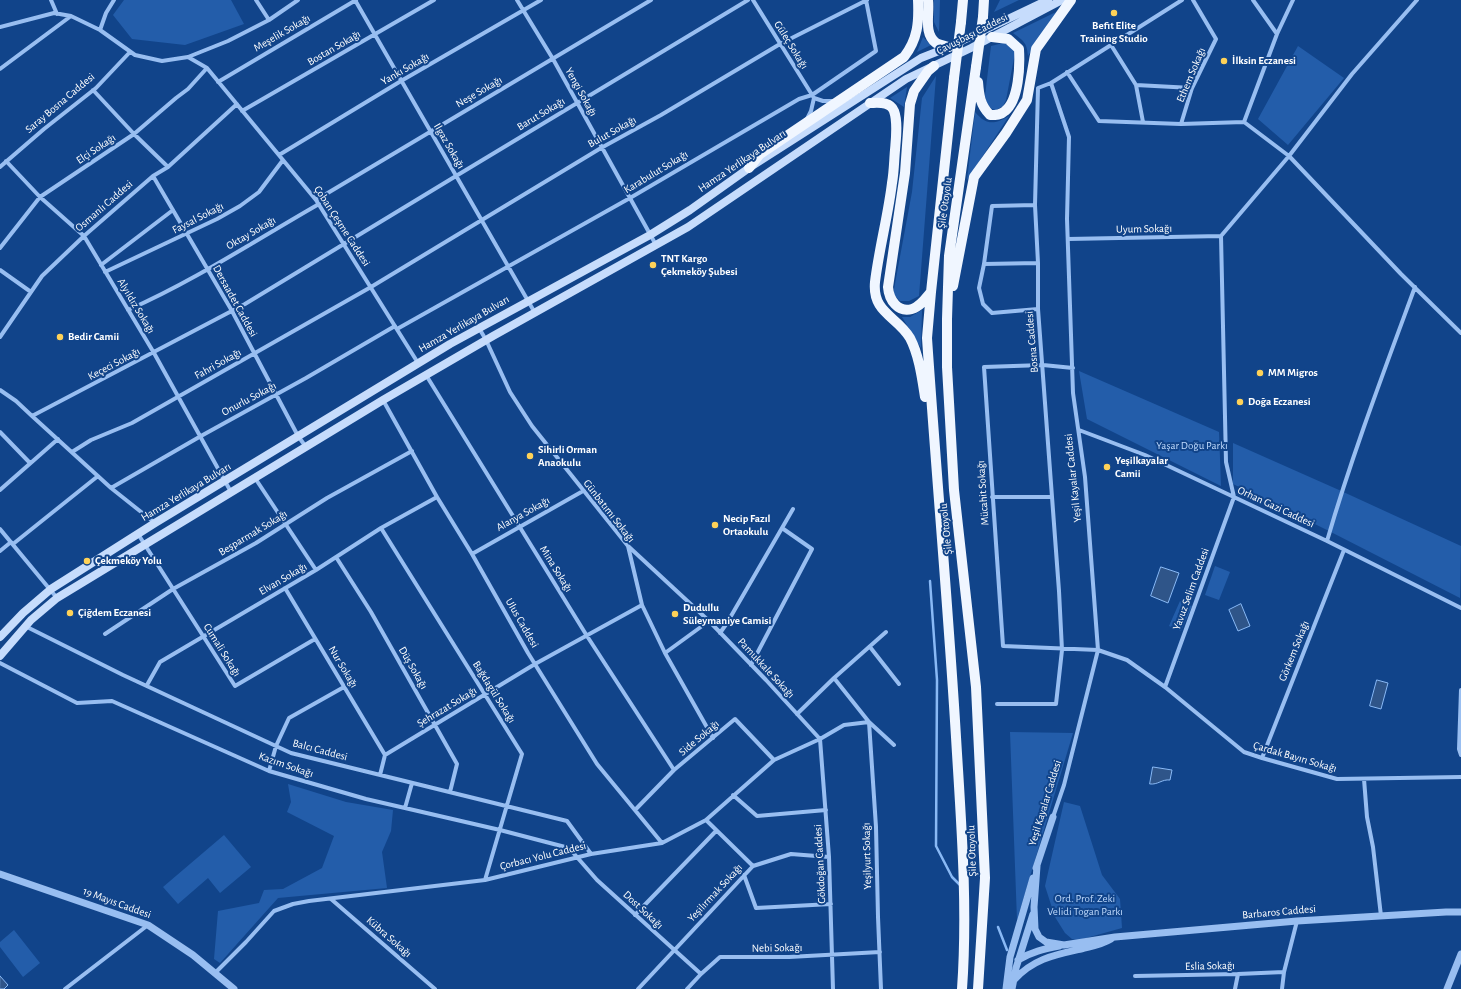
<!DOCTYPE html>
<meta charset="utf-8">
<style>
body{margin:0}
canvas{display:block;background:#11448a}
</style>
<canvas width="1461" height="989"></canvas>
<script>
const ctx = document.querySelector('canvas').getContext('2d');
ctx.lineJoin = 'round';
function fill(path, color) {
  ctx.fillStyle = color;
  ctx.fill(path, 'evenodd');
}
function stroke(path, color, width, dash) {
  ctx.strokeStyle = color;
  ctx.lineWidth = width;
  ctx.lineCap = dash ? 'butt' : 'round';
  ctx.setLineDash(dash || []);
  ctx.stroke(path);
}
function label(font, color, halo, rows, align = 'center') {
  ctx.font = font + ' "Alegreya Sans",sans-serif';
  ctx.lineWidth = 4;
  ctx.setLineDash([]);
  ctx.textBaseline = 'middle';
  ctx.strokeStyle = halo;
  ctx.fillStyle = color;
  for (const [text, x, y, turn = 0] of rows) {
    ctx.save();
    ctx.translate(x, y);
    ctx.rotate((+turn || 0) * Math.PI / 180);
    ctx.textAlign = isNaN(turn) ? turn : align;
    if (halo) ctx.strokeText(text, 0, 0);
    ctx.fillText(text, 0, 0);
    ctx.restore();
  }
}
const green = new Path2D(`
 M 124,0 L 231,0 L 244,24 L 185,45 L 132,39 L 113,15 Z
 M 934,0 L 940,0 L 939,32 L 934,22 Z
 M 1000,0 L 1019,0 L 994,12 Z
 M 1056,12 L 1028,56 C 1027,43 1024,41 1013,33 Z
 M 923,37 L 931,45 L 917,52 Z
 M 1003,43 C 1010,45 1013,46 1015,53 L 1006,100 L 1003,106 L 996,110 L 992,109 L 987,104 L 985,96 L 991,46 Z
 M 1298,46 L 1344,78 L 1288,145 L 1258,119 Z
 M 936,76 L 919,296 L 909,301 L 900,301 L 894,295 L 894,289 L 912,192 L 922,98 Z
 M 907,87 L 904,107 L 890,98 Z
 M 975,112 C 986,125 994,125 1009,116 L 967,180 Z
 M 922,310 L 921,348 L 902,317 L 910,317 Z
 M 1079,371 L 1219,432 L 1221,486 L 1087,419 Z
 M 1233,443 L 1339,490 L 1461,546 L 1460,598 L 1327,530 L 1233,484 Z
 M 1215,566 L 1230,572 L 1219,600 L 1205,595 Z
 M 1180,601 L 1192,606 L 1181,631 L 1169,626 Z
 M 1010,732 L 1073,733 L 1017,920 Z
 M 288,784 L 346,802 L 393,810 L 391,831 L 382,852 L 387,888 L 278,898 L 220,963 L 214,959 L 218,911 L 259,903 L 264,890 L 283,889 L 322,868 L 334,836 L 287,812 L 291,802 Z
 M 1064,802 L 1080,806 L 1102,875 L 1120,899 L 1122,928 L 1079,940 L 1072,939 L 1065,933 L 1055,917 L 1045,886 Z
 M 224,835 L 251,867 L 220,893 L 208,878 L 178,904 L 163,887 Z
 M 14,930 L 40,963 L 23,977 L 0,947 L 0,942 Z`);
const water = new Path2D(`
 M 1161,567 L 1179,573 L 1168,603 L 1151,596 Z
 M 1241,604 L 1250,626 L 1238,631 L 1229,610 Z
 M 1377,680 L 1388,683 L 1381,709 L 1370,706 Z
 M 1153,767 L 1172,770 L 1170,780 C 1162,779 1158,785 1150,784 Z
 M 0,976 L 8,985 L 4,989 L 0,989 Z`);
const stream = new Path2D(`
 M 930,581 L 937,680 L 936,846 L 952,877 L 960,885
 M 998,927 L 1007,950`);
const minor = new Path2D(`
 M 51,0 L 57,14
 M 256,0 L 269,20
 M 355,0 L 535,313
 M 517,0 L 553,59 L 656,245
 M 753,0 L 814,98
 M 1193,0 L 1216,39 L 1192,88 L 1181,124 L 1244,122
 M 1253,0 L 1277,34
 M 0,27 L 54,13 L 71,16 L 100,30 L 135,55 L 162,61 L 188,57 L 228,41 L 269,20 L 298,0
 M 100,30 L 106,13 L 114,0
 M 1111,45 L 1136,85 L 1192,88
 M 188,57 L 207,68 L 316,200 L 418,363
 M 0,69 L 71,16
 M 1067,72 L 1099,121 L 1181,124
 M 218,82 L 356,0
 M 1051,83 L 1069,137 L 1067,219 L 1073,393 L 1085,477 L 1098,650 L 1064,785 L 1053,817
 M 1136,85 L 1143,122
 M 93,90 L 134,134 L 168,167
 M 242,111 L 434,0
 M 807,119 L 811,111 L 814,98 L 823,101 L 834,101
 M 1244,122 L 1289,156 L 1401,274 L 1461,333
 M 1244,122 L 1277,34 L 1293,0
 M 279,155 L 401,81 L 541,0
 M 6,161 L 40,197 L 84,236 L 154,353 L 231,492
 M 0,167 L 44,129 L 96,88 L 130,52
 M 153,176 L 232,311 L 298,436 L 306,447
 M 316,200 L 651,0
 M 1035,205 L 992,206 L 984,264 L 979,288 L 983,304 L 992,313 L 1038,309
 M 1221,236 L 1289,156 L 1352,74 L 1417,0
 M 1068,239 L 1221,236
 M 0,248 L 40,197 L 134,134 L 176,98 L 188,89 L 207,68
 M 984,264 L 1038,263
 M 101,265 L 173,210
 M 0,270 L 31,292
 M 105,272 L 217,219 L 240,206 L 259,192 L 283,160
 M 128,310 C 194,281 256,240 319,204
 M 479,328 L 486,340 L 510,392 L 532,426 L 628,546 L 642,605 L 665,653 L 713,738
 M 397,329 L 630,198 L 799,99 L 812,95 L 876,51 L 866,0
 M 0,337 L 42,276 L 84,236 L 153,176 L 168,167 L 237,104
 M 1073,368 L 1043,365 L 984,367 L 1003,646 L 1098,650 L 1127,660 L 1165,687 L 1244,752 L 1262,758 L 1337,779 L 1461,777
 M 426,375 L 587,636 L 674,770
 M 0,390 L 16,401 L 32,416
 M 383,400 L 437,497 L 472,554 L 528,653 L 597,764 L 662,843
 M 1079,430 L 1145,455 L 1327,541 L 1461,608
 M 0,432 L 30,463
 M 72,452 L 91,440 L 132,423 L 371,287 L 601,148 L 661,115 L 780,44 L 867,0
 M 255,478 L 316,570
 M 111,488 L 201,436 L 306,378 L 395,326
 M 0,490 L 58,439
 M 992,497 L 1052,497
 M 155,523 L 111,488 L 32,416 L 245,304 L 456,176 L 748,0
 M 381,528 L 522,754 L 485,880
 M 0,529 L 57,598
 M 138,534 L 235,686 L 315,639
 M 1327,541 C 1352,455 1384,371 1415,287
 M 13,544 L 98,476
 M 628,546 L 709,621 L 766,680 L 820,739 L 829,857 L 833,989
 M 0,551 L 11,542
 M 472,554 L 583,491
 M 336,557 L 371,612 L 457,764 L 450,792
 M 285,588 L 385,755
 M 25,626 L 123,675 L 291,753 L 567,821 L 591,854
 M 720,633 L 727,623 L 793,509
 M 105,634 L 173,589 L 256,543 L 327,498 L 412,451
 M 870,647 L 899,684
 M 665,653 L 709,621
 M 0,663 L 77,703 L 112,701 L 269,771 L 366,799 L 500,830 L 569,848 L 597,880 L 701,974
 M 751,665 L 812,549 L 782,528
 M 834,678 L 869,722 L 894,745
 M 147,685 L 160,662 L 316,570 L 381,528 L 437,497
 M 1165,687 L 1234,497 L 1226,462 L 1221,236
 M 1461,690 L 1459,749 L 1461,755
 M 997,704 L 1056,704 L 1062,650 L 1059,591 L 1038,309 L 1038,263 L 1035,205 L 1038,88 L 1051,83 L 1182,0
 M 797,714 L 834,678 L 886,632
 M 869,722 L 876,827 L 878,917 L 881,989
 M 1262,758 L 1344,550
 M 269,771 L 276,746 L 289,718 L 344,687
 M 380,775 L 385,755 L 535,664 L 642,605
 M 1364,779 L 1367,817 L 1373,847 L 1381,916
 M 733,795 L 757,816 L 826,810
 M 405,808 L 412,783
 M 635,810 L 674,770 L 735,719 L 774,760
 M 706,820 L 753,866
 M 744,875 L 756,908 L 831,904
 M 331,899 L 435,989
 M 635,915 L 716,831
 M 215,973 L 246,942 L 274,911 L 293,904 L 309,901 L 485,880 L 591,854 L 662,843 L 706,820 L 774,760 L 820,739 L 844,725 L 869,722
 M 1135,976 L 1238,974 L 1284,972
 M 65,989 L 148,925
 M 638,989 L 753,866 L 791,854 L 829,857
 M 687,989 L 701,974 L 720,957 L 789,957 L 880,952
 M 1235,989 L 1238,974
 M 1282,989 L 1284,972 L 1297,921`);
const tertiary = new Path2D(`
 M 1037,866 L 1034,907 L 1035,929 L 1039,937 L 1046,942 L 1064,945 L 1115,937 L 1297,921 L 1446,912 L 1461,912
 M 1036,868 L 1053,817
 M 0,874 L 148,925 L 193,955 L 234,989
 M 1018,960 C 1031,952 1044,949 1059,946
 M 1014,980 C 1033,959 1054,955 1081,949 C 1092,946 1101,945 1111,939
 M 1006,989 L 1010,957 L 1033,878
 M 1012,989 L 1016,968 L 1033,914
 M 1447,989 L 1461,954`);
const secondary = new Path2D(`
 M 0,637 L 23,613 L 51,589 L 155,523 L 450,344 L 650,235 L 690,210 L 749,168 L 921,58 L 949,47 L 1048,0
 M 0,656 L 31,620 L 57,598 L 383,400 L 493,336 L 688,227 L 906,79 L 971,48 L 1062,0`);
const trunk = new Path2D(`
 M 928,0 C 930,14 923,33 936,43 C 940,45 945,46 949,47
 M 983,17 L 984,0
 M 961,22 L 963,0
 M 976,67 L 949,256 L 947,319 L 947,367 L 954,490 L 976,687 L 985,878 L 978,989
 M 954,78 L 931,292 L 927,338 C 936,471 948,604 956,737 C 961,821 968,905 962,989
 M 978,82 C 979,95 980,105 990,115 C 996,115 1001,115 1005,111 C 1019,100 1020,66 1019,49 L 1008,39 L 992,37
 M 870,103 C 878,103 890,101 894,111 C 898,122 896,138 895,150 C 894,161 894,172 892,183 C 888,216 879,249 875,282 C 872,313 897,316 910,338 C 919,355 922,378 925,397
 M 749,168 L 760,154 L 904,57 C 918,39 919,22 918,0
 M 953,286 L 974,177 L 1006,133 L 1027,100 L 1036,49 L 1071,0
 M 931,292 C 926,298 920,307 912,309 C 898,313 889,300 888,287 L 905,173 L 910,104 L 914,91 L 928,71 L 934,66`);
const trunkBridge = new Path2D(`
 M 976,67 L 983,17
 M 954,78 L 961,22`);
const markers = [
 [1114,13,4,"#ffd258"],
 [1224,61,4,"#ffd258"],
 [653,265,4,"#ffd258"],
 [60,337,4,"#ffd258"],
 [1260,373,4,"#ffd258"],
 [1240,402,4,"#ffd258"],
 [530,456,4,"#ffd258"],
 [1107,467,4,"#ffd258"],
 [715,525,4,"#ffd258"],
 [87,561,4,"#ffd258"],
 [70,613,4,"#ffd258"],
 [675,614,4,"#ffd258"]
];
const poiNames = [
 ["Befit Elite",1114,26,"center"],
 ["Training Studio",1114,39,"center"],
 ["İlksin Eczanesi",1232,61],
 ["TNT Kargo",661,259],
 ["Çekmeköy Şubesi",661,272],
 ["Bedir Camii",68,337],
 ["MM Migros",1268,373],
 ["Doğa Eczanesi",1248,402],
 ["Sihirli Orman",538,450],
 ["Anaokulu",538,463],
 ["Yeşilkayalar",1115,461],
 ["Camii",1115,474],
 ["Necip Fazıl",723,519],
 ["Ortaokulu",723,532],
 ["Çekmeköy Yolu",95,561],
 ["Dudullu",683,608],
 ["Süleymaniye Camisi",683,621],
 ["Çiğdem Eczanesi",78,613]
];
const streetNames = [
 ["Meşelik Sokağı",282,33,-30],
 ["Çavuşbaşı Caddesi",972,34,-27],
 ["Güleç Sokağı",791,45,58],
 ["Bostan Sokağı",334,48,-30],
 ["Yankı Sokağı",405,69,-30],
 ["Ethem Sokağı",1191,75,-67],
 ["Neşe Sokağı",479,92,-30],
 ["Yengi Sokağı",581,92,61],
 ["Saray Bosna Caddesi",60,103,-40],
 ["Barut Sokağı",541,114,-31],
 ["Bulut Sokağı",612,132,-29],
 ["Ilgaz Sokağı",449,146,60],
 ["Elçi Sokağı",96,149,-34],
 ["Hamza Yerlikaya Bulvarı",742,161,-34],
 ["Karabulut Sokağı",656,172,-31],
 ["Şile Otoyolu",945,203,-82],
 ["Osmanlı Caddesi",104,206,-41],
 ["Faysal Sokağı",198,218,-27],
 ["Çoban Çeşme Caddesi",342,226,57],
 ["Uyum Sokağı",1144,229,-1],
 ["Oktay Sokağı",251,233,-30],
 ["Dersaadet Caddesi",235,301,61],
 ["Alyıldız Sokağı",136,306,59],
 ["Hamza Yerlikaya Bulvarı",464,324,-30],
 ["Bosna Caddesi",1032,342,-95],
 ["Keçeci Sokağı",114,364,-28],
 ["Fahri Sokağı",218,364,-29],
 ["Onurlu Sokağı",249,399,-28],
 ["Yeşil Kayalar Caddesi",1073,478,-96],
 ["Hamza Yerlikaya Bulvarı",186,492,-31],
 ["Mücahit Sokağı",983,493,-94],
 ["Orhan Gazi Caddesi",1276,507,25],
 ["Günbatımı Sokağı",609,511,52],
 ["Alanya Sokağı",523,514,-29],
 ["Şile Otoyolu",946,529,-96],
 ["Beşparmak Sokağı",253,533,-31],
 ["Mina Sokağı",556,569,58],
 ["Elvan Sokağı",283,579,-30],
 ["Yavuz Selim Caddesi",1191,589,-70],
 ["Ulus Caddesi",522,623,60],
 ["Cumali Sokağı",222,650,58],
 ["Görkem Sokağı",1294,651,-68],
 ["Nur Sokağı",343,667,59],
 ["Düş Sokağı",413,668,60],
 ["Pamukkale Sokağı",766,668,47],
 ["Bağdagül Sokağı",494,692,58],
 ["Şehrazat Sokağı",447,707,-31],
 ["Side Sokağı",699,738,-40],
 ["Balcı Caddesi",320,750,15],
 ["Çardak Bayırı Sokağı",1295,757,16],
 ["Kazım Sokağı",286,765,19],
 ["Yeşil Kayalar Caddesi",1045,803,-73],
 ["Şile Otoyolu",972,851,-92],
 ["Çorbacı Yolu Caddesi",543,856,-14],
 ["Yeşilyurt Sokağı",867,856,-91],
 ["Gökdoğan Caddesi",820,864,-93],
 ["Yeşilırmak Sokağı",715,893,-47],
 ["19 Mayıs Caddesi",117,903,20],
 ["Dost Sokağı",643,910,43],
 ["Barbaros Caddesi",1279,912,-5],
 ["Kübra Sokağı",389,937,41],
 ["Nebi Sokağı",777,948,-1],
 ["Eslia Sokağı",1210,966,-1]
];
const parkNames = [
 ["Yaşar Doğu Parkı",1192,446],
 ["Ord. Prof. Zeki",1085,899],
 ["Velidi Togan Parkı",1085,912]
];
fill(green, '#235daa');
fill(water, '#2f5589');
stroke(water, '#89b9f5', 1);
stroke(stream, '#89b9f5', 2.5);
stroke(minor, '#98bef1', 4);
stroke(tertiary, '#98bef1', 7);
stroke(secondary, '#c6dcfc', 8);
stroke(trunk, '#f0f6ff', 10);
stroke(trunkBridge, '#f0f6ff', 10);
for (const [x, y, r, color] of markers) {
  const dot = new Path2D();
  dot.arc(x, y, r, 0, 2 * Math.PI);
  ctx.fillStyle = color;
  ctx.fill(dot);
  stroke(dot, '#11448a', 1.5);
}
label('bold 11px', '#fff', '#11448a', poiNames, 'left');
label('11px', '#fff', '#11448a', streetNames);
label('11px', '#bed9fc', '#11448a', parkNames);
</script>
